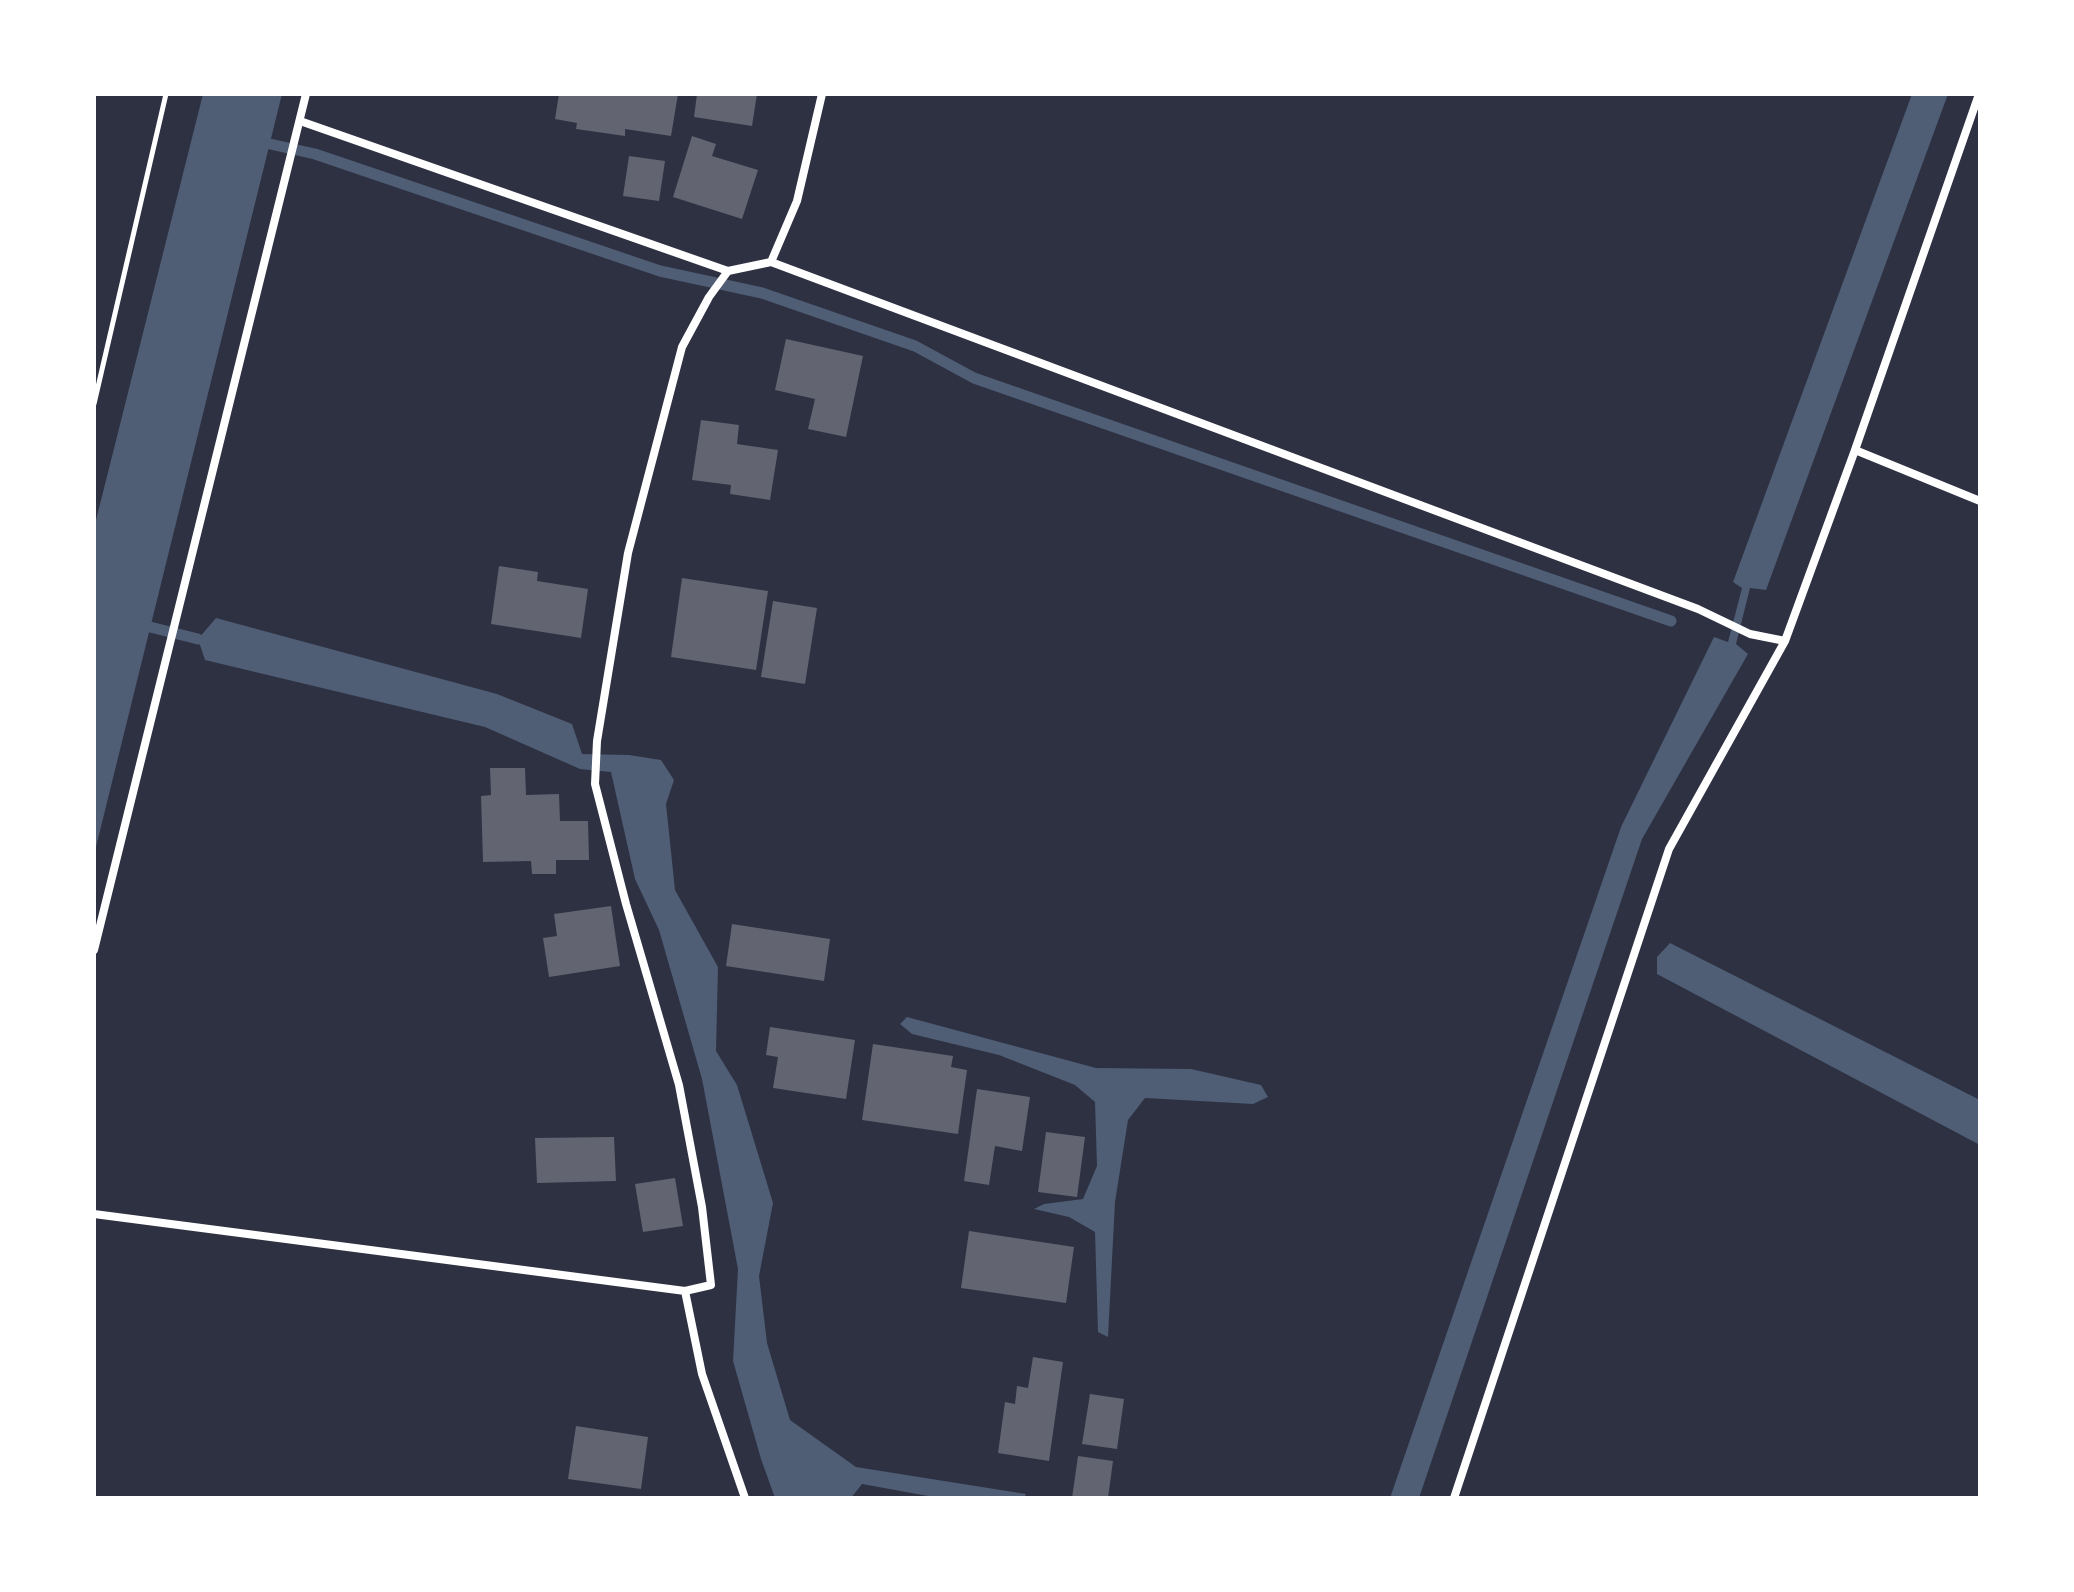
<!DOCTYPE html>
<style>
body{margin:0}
#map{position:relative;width:2074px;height:1592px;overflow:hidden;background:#2d3142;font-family:Signika,sans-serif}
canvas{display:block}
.frame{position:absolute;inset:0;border:96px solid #fff;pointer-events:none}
</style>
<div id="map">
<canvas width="2074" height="1592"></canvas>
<div class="frame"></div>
</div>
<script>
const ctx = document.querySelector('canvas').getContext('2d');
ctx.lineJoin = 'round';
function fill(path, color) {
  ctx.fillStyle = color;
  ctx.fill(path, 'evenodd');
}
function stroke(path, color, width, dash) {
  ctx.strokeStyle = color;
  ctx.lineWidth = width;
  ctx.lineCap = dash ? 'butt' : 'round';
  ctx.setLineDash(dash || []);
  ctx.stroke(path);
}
const water = new Path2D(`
 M 203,94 L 282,94 L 94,855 L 94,528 Z
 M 1912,94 L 1948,94 L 1766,590 L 1750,588 L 1736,644 L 1748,654 L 1642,839 L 1419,1498 L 1390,1498 L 1621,827 L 1714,637 L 1728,642 L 1742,588 L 1733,582 Z
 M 216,618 L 497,694 L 572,724 L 582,754 L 629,755 L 661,760 L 674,780 L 666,804 L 675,890 L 718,967 L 716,1051 L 737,1085 L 773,1203 L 759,1276 L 767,1343 L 790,1420 L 856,1467 L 1026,1494 L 1024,1498 L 939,1498 L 862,1484 L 851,1498 L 775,1498 L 761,1459 L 733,1361 L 738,1269 L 702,1079 L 659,930 L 635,879 L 611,772 L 580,769 L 485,727 L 205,660 L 198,639 Z
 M 1670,943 L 1980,1100 L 1980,1145 L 1657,974 L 1657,957 Z
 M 907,1017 L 1096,1068 L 1191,1069 L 1261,1085 L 1268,1097 L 1253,1104 L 1145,1098 L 1128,1120 L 1115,1202 L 1108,1337 L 1098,1332 L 1095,1232 L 1069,1217 L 1034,1209 L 1044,1204 L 1083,1199 L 1097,1166 L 1095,1102 L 1075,1085 L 999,1055 L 912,1034 L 900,1024 Z`);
const stream = new Path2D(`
 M 270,144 L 315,154 L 660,271 L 762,293 L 915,346 L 974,378 L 1671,621
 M 150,627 L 198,639`);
const building = new Path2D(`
 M 559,94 L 678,94 L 671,136 L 625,129 L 625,136 L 576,129 L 577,123 L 555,119 Z
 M 697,94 L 757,94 L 752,126 L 694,117 Z
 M 692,136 L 716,144 L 712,156 L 758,170 L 742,219 L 673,197 Z
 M 629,156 L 665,161 L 659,201 L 623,196 Z
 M 786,339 L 863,356 L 846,437 L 808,429 L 815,399 L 775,390 Z
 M 701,420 L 739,425 L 737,444 L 778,450 L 770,500 L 730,494 L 731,485 L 692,480 Z
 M 499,566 L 538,572 L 537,581 L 588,589 L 581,638 L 491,624 Z
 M 682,578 L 768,591 L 756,670 L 671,657 Z
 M 773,601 L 817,608 L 805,684 L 761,677 Z
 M 490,768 L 525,768 L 526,795 L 559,794 L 560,821 L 588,821 L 589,860 L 556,860 L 556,874 L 532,874 L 531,861 L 483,862 L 481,796 L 491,795 Z
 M 611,906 L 620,966 L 549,977 L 543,938 L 557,936 L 554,914 Z
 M 732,924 L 830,939 L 824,981 L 726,966 Z
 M 770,1027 L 855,1040 L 846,1099 L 773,1088 L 778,1057 L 766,1055 Z
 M 873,1044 L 953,1056 L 951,1067 L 967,1070 L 958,1134 L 862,1120 Z
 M 977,1089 L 1030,1097 L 1022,1151 L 995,1146 L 989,1185 L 964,1181 Z
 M 1046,1132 L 1085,1137 L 1077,1197 L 1038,1192 Z
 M 614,1137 L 616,1181 L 537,1183 L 535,1138 Z
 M 675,1178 L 683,1226 L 643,1232 L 635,1184 Z
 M 969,1231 L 1074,1247 L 1066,1303 L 961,1288 Z
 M 1033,1357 L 1063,1362 L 1049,1461 L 998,1453 L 1005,1402 L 1015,1404 L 1017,1386 L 1028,1388 Z
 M 1090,1394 L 1124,1399 L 1117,1449 L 1082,1444 Z
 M 576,1426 L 648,1437 L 641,1489 L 568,1479 Z
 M 1078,1456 L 1113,1461 L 1108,1498 L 1072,1498 Z`);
const path = new Path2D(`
 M 94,404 L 166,94`);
const minor = new Path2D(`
 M 300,121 L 728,271 L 771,262 L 1698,609 L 1750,634 L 1785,641
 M 771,262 L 797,201 L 822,94
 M 1855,450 L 1980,501
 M 94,950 L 306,94
 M 94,1214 L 685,1291 L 711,1285 L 702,1207 L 679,1085 L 626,904 L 595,784 L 597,741 L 628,553 L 682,347 L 709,297 L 728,271
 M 685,1291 L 702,1374 L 745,1498
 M 1454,1498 L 1669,849 L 1785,641 L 1855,450 L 1979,94`);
fill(water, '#4f5d75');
stroke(stream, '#4f5d75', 11);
fill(building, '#626471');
stroke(path, '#fff', 5);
stroke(minor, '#fff', 8);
</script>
